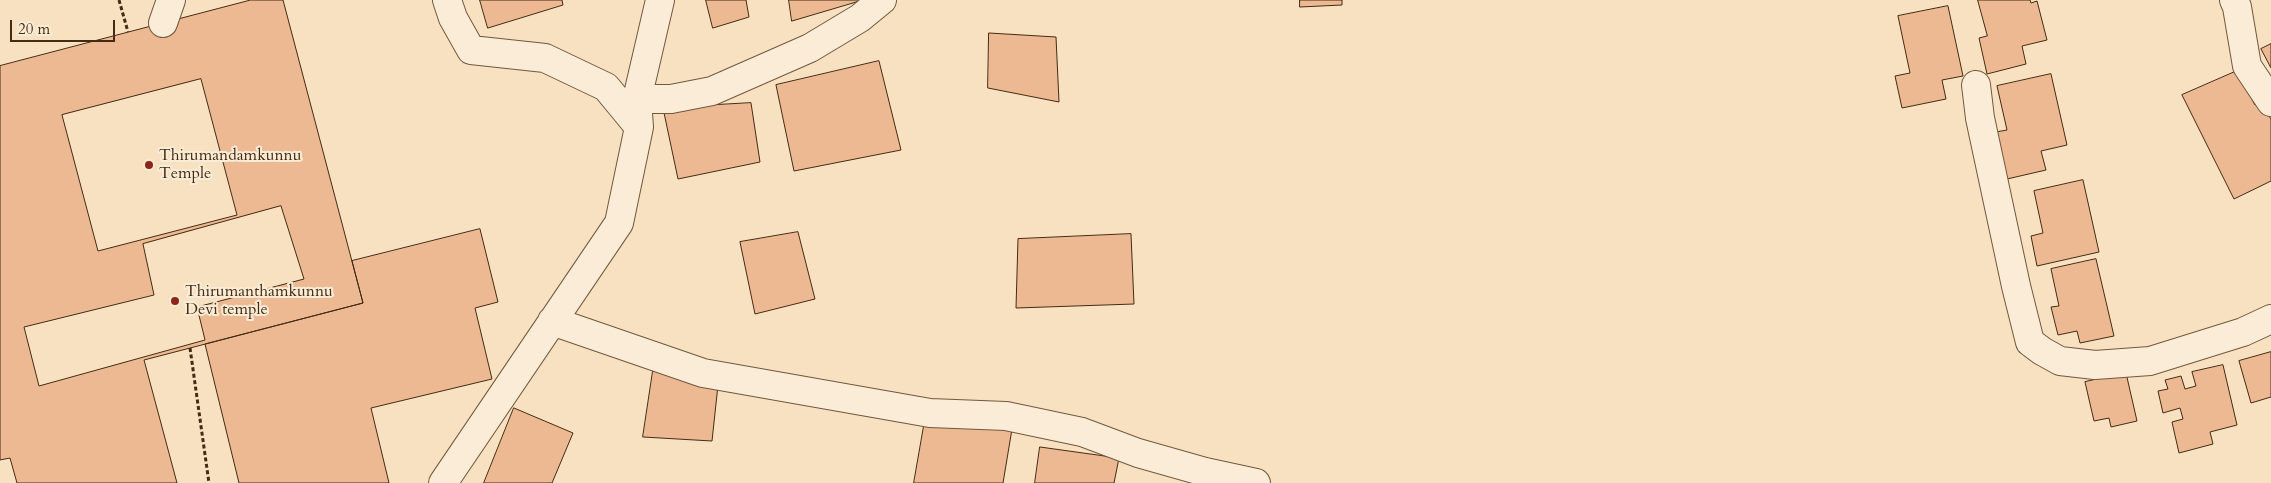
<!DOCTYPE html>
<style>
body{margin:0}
#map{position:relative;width:2271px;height:483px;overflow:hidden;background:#f7e1c0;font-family:Cardo,serif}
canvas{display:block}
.scale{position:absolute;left:10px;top:20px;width:105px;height:22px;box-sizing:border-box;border:2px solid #452b13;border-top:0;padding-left:6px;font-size:15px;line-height:18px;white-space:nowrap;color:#452b13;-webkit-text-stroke:4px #faecd6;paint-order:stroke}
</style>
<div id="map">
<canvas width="2271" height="483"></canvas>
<div class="scale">20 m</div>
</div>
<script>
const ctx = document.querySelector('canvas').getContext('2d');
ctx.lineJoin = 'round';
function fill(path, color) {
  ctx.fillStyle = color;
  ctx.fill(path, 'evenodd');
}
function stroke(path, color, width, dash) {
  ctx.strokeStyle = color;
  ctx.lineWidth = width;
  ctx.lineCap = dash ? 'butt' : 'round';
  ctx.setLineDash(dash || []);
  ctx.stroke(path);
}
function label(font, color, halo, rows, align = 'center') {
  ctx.font = font + ' Cardo,serif';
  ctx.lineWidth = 4;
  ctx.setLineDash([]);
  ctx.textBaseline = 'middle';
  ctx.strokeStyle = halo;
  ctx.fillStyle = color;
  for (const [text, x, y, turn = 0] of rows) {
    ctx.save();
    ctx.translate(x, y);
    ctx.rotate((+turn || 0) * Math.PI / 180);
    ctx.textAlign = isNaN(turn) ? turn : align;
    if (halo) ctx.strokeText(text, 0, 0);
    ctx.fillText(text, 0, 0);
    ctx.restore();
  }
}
const building = new Path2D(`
 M 251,0 L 283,0 L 363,303 L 144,360 L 177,483 L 17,483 L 10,458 L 0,460 L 0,66 Z
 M 480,0 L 562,0 L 563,5 L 488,28 Z
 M 706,0 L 746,0 L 749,17 L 713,28 Z
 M 789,0 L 863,0 L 792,21 Z
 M 1300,0 L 1342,0 L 1342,5 L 1300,7 Z
 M 1978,0 L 2030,0 L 2031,3 L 2037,1 L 2047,40 L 2022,46 L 2026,64 L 1987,74 L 1979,38 L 1987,36 Z
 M 1948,6 L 1963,76 L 1942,80 L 1946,99 L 1902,108 L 1895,76 L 1910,73 L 1898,16 Z
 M 989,33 L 1056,37 L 1059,102 L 988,88 Z
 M 2271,44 L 2271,68 L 2261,49 Z
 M 879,61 L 901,150 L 794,171 L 776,85 Z
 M 2237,71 L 2255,105 L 2260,102 L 2271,119 L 2271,181 L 2234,199 L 2182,95 Z
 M 2051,74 L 2067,145 L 2041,151 L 2046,170 L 2007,179 L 1996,132 L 2007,130 L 1997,86 Z
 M 201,79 L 237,215 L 98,251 L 62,115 Z
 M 751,103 L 760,162 L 678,179 L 663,108 Z
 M 2083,180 L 2099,252 L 2037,266 L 2031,236 L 2043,233 L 2034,191 Z
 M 281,206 L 304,279 L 197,307 L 205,340 L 39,386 L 24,327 L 154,295 L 143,244 Z
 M 480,229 L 498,302 L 475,308 L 492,379 L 371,408 L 389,483 L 239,483 L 205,344 L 363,303 L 352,261 Z
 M 798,232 L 815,299 L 755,314 L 740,242 Z
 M 1131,234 L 1134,304 L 1016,308 L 1018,239 Z
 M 2096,259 L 2114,336 L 2080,343 L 2077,331 L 2058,335 L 2051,307 L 2059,306 L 2051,269 Z
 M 2271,352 L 2271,397 L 2251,403 L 2239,361 Z
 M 2223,365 L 2237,425 L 2210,432 L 2213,444 L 2179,453 L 2172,422 L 2183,419 L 2180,408 L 2163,413 L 2158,391 L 2168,389 L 2165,380 L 2181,376 L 2185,389 L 2196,386 L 2192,372 Z
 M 653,371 L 718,385 L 712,441 L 643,437 Z
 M 2126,373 L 2137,421 L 2111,427 L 2109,418 L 2094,421 L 2085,382 Z
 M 514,408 L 573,433 L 552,483 L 484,483 Z
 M 925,420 L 1012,429 L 1003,483 L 914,483 Z
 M 1040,447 L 1119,458 L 1114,483 L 1035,483 Z`);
const path = new Path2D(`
 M 119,0 L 128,32
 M 190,348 L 209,483`);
const minor = new Path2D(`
 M 447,0 L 453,18 L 471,50 L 545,58 L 606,87 L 639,127
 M 2234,0 L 2237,7 L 2247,66 L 2271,102
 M 163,23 L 171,0
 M 1976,85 L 1980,118 L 2016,286 L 2030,342 L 2042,351 L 2060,361 L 2095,365 L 2150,361 L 2243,332 L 2271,319
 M 637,99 L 671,99 L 712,91 L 810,48 L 860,18 L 882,0
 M 552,321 L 703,373 L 930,413 L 1006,416 L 1082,432 L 1138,453 L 1205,472 L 1256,483
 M 443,483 L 619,223 L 639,127 L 637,99 L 660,0`);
const markers = [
 [149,165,5,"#8f2418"],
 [175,301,5,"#8f2418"]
];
const poiNames = [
 ["Thirumandamkunnu",159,156],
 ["Temple",159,174],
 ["Thirumanthamkunnu",185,292],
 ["Devi temple",185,310]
];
fill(building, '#ecb992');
stroke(building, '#452b13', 1);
stroke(minor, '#72583e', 30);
stroke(path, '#452b13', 3, [4, 2.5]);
stroke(minor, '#faecd6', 28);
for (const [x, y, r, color] of markers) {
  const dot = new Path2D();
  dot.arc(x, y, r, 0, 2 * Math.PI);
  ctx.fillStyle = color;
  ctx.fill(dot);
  stroke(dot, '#faecd6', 2);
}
label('16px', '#452b13', '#faecd6', poiNames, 'left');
</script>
